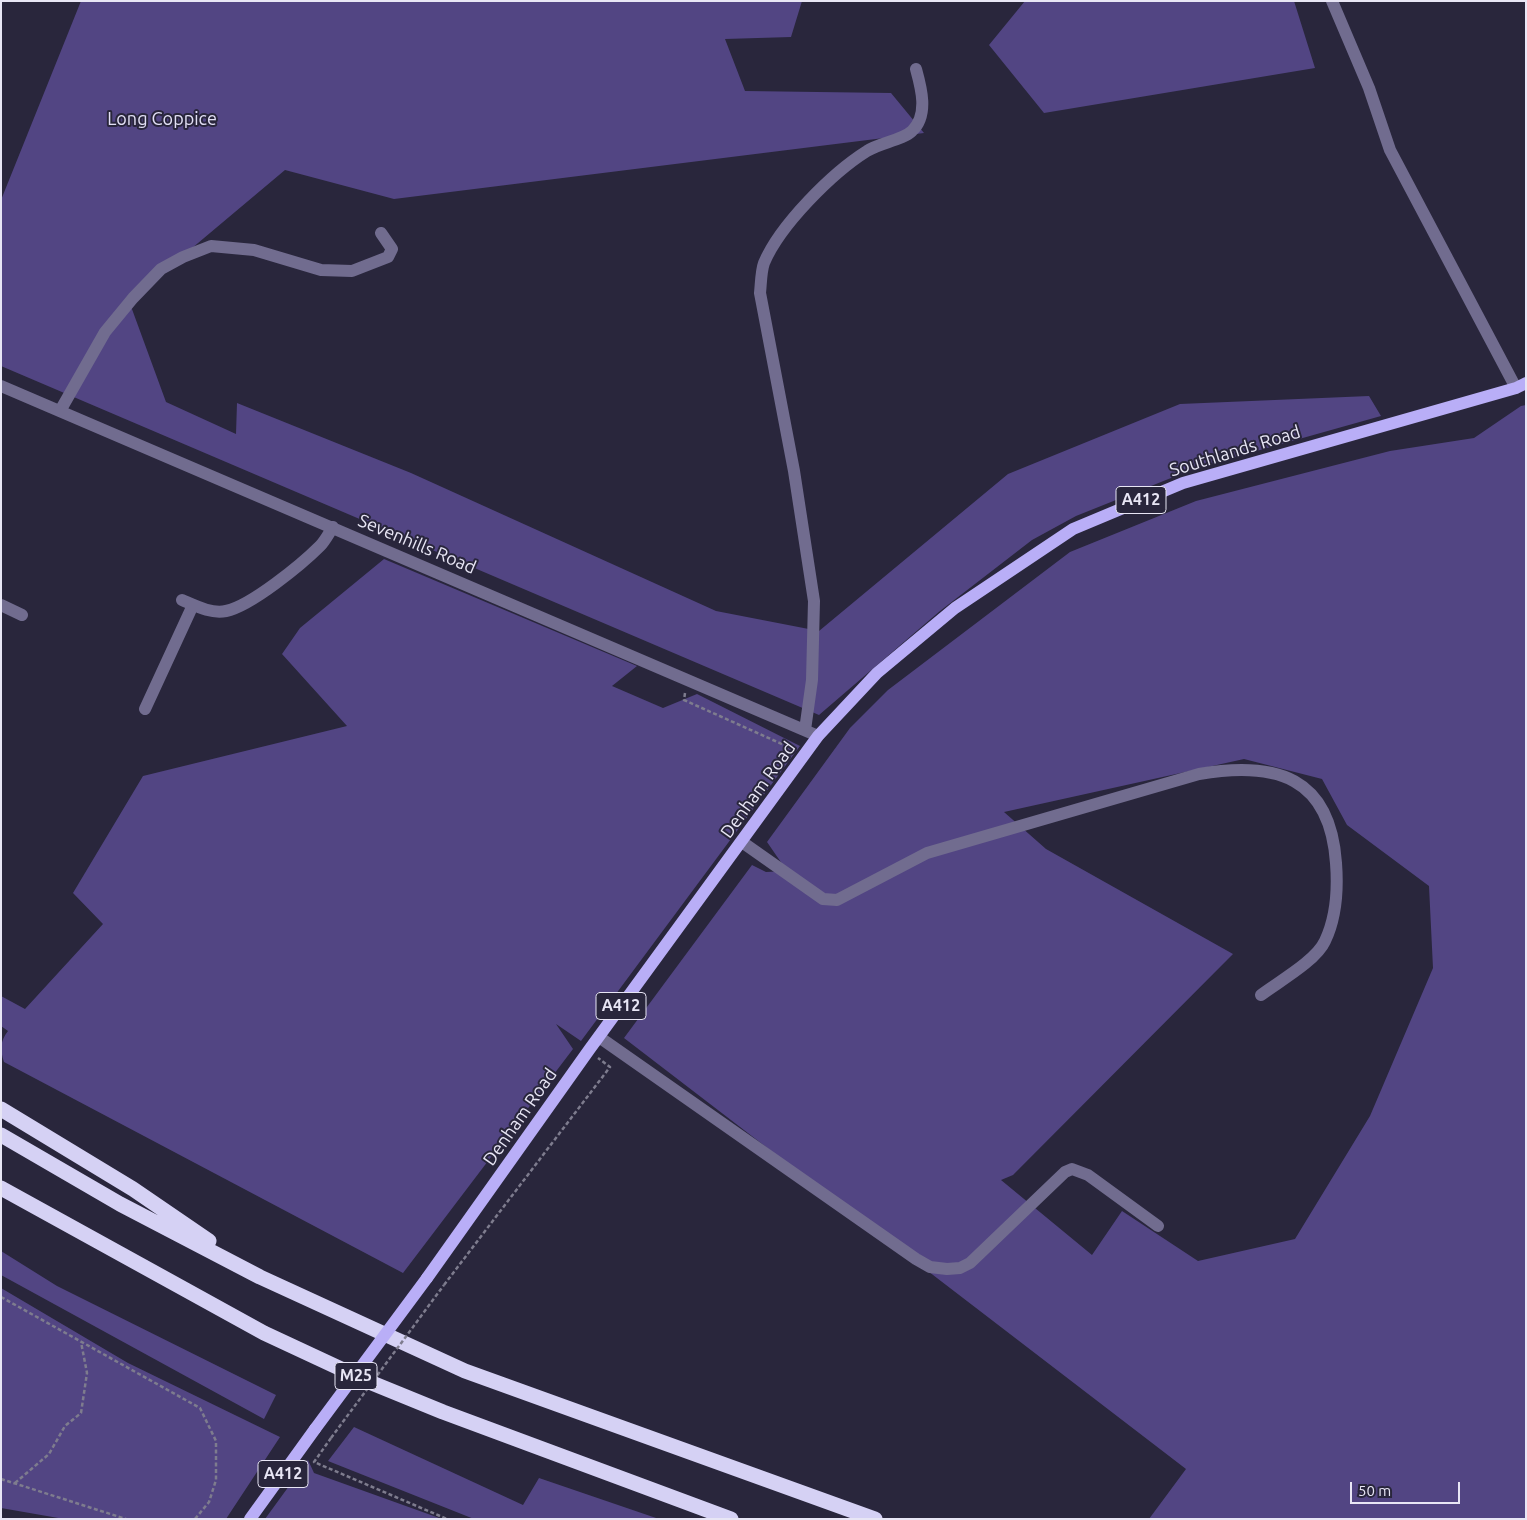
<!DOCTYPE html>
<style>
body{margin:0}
#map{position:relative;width:1527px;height:1520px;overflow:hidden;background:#29263c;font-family:Ubuntu,sans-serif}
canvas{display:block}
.frame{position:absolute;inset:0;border:2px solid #e8e6f5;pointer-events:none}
.scale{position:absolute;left:1350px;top:1482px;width:110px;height:22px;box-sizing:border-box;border:2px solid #e8e6f5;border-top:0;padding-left:6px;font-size:15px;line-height:18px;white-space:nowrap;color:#e8e6f5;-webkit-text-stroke:4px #29263c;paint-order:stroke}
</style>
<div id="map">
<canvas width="1527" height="1520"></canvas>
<div class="frame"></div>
<div class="scale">50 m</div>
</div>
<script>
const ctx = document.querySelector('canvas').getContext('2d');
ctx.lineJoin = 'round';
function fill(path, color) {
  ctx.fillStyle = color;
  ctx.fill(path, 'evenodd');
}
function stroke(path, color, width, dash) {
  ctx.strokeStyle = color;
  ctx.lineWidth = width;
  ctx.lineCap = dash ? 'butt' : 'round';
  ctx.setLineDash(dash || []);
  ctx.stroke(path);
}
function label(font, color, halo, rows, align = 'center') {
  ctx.font = font + ' Ubuntu,sans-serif';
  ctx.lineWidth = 4;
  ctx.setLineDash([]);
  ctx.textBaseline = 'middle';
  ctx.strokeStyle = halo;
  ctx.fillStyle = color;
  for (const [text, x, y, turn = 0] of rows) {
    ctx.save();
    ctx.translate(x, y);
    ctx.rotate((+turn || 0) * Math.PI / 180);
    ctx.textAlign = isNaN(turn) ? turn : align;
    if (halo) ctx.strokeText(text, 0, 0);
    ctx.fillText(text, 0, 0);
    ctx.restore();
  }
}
const green = new Path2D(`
 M 81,1 L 802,1 L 791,37 L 725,39 L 745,91 L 891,93 L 924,133 L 394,199 L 285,170 L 129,301 L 166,402 L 236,434 L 237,403 L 411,473 L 716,611 L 819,631 L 1008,474 L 1180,404 L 1369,396 L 1381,416 L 1196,468 L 1076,516 L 1032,540 L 940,611 L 819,715 L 1,366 L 1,200 Z
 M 1025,1 L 1294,1 L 1315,68 L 1044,113 L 989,45 Z
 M 1526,405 L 1526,1519 L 1149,1519 L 1186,1469 L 624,1038 L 752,865 L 766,872 L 787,871 L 767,842 L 850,728 L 888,690 L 1070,552 L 1196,501 L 1390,451 L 1474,438 L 1521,406 ZM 1244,759 L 1322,779 L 1347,825 L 1429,886 L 1433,968 L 1370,1116 L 1295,1239 L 1198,1261 L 1122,1211 L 1092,1255 L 1001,1180 L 1013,1175 L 1233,954 L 1046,849 L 1004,812 Z
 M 384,559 L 637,666 L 612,686 L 663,708 L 697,694 L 800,746 L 581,1041 L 556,1024 L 573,1049 L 403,1273 L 4,1062 C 0,1050 0,1041 8,1031 L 1,1026 L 1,996 L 25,1009 L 103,924 L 73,893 L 143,776 L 347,726 L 282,654 L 300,628 Z
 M 1,1251 L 57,1286 L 276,1395 L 264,1419 L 1,1275 Z
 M 1,1288 L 128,1363 L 280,1437 L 226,1519 L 64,1519 L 1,1508 Z
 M 354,1427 L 523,1505 L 539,1478 L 659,1519 L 474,1519 L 328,1461 Z
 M 308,1460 L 314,1473 L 442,1519 L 265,1519 Z`);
const path = new Path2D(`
 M 685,693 L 684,700 L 793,749
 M 444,1285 L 610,1067 L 598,1058
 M 1,1297 L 200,1408 L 216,1441 L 216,1480 L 209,1502 L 195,1519
 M 331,1438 L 314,1462 L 447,1519
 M 1,1479 L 126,1519
 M 15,1483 L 49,1454 L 65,1426 L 81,1413 L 87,1373 L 81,1342`);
const minor = new Path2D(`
 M 1332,1 L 1369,88 L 1390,150 L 1516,388
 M 1,386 L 818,736
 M 60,411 L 105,332 L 133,298 L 161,269 L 183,257 L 211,246 L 254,250 L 321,270 L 352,271 L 388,257 L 392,249 L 381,233
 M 182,600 C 196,606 211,614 226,611 C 251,606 302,564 320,546 C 325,541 329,533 333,527
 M 1,605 L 22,615
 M 145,709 L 193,605
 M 805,730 L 812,680 L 814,601 L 794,471 L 760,293 C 761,284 761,271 764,263 C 780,225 832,173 867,151 C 879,143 903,140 912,131 C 929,115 921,87 916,69
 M 742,842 L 823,899 L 837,900 L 927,853 L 1199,774 C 1277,761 1330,777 1336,863 C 1338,889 1336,918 1325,941 C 1316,961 1278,982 1261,995
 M 599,1037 L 916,1259 L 930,1267 L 947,1269 L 960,1268 L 970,1263 L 1065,1172 L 1072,1169 L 1088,1175 L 1158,1226`);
const major = new Path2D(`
 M 427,1278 L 589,1050 L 818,736 L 877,673 L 955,608 L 1073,529 L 1183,483 L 1516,388 L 1526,383
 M 250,1519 L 315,1429`);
const highway = new Path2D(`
 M 1,1109 L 133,1189 L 209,1241
 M 1,1135 L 120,1204 L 260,1277 L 465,1371 L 875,1519
 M 1,1188 L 264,1333 L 367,1381 L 443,1412 L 731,1519`);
const pathBridge = new Path2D(`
 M 331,1438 L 444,1285`);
const majorBridge = new Path2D(`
 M 315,1429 L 427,1278`);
const shields = [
 [1141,500,50],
 [621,1006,50],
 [356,1376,42],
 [283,1474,50]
];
const shieldNames = [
 ["A412",1141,500],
 ["A412",621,1006],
 ["M25",356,1376],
 ["A412",283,1474]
];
const parkNames = [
 ["Long Coppice",162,119]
];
const streetNames = [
 ["Southlands Road",1235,451,-17],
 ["Sevenhills Road",417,544,23],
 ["Denham Road",758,790,-54],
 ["Denham Road",520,1117,-55]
];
fill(green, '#524583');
stroke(path, '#7e7c8e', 2.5, [4, 2.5]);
stroke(minor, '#716c8f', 12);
stroke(major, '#b9aef7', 12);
stroke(highway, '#d5d1f4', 15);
stroke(pathBridge, '#7e7c8e', 2.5, [4, 2.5]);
stroke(majorBridge, '#b9aef7', 12);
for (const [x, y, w] of shields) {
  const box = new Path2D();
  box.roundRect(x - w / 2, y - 13.5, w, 27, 4);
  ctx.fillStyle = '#29263c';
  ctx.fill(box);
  stroke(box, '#e8e6f5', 1);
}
label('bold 16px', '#e8e6f5', null, shieldNames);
label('18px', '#e2dff5', '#29263c', parkNames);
label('18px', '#e8e6f5', '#29263c', streetNames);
</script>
